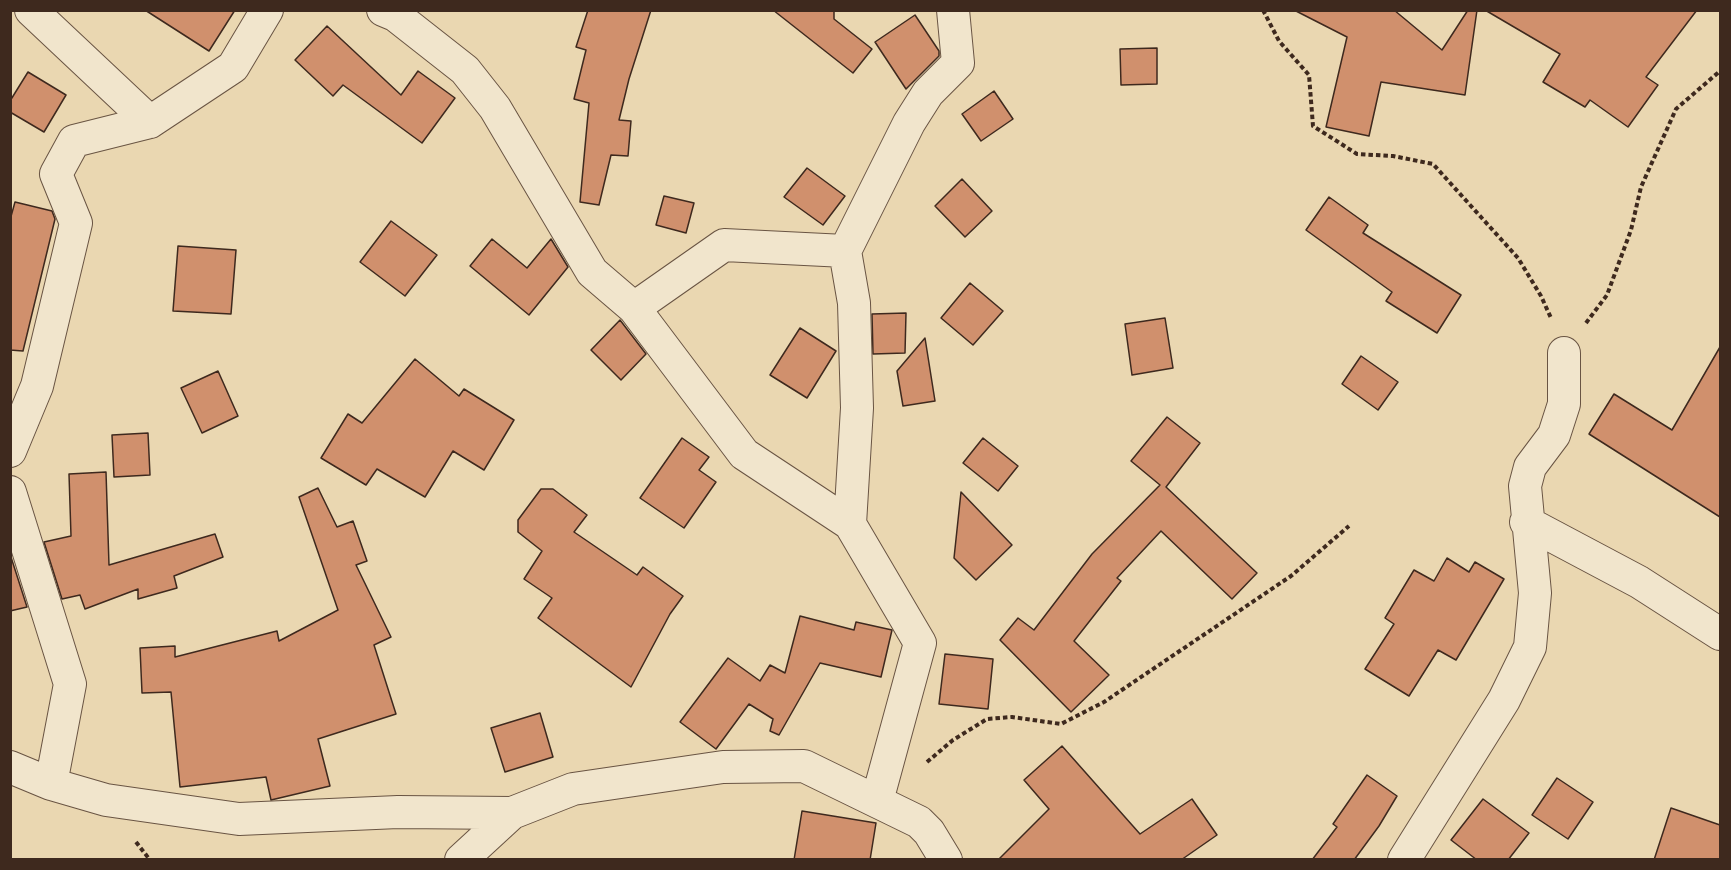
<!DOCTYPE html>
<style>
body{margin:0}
#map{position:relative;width:1731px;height:870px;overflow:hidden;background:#ead7b1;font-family:"EB Garamond",serif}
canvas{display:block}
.frame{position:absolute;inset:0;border:12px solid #3e291e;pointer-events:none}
</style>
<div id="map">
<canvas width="1731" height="870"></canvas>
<div class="frame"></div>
</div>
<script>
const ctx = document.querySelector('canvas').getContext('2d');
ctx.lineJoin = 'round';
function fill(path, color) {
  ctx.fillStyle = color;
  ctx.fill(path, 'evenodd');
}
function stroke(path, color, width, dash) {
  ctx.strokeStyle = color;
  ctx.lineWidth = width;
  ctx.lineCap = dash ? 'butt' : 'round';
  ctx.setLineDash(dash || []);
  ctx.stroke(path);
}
const building = new Path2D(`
 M 145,10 L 235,10 L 209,51 Z
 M 588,10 L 651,10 L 629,79 L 619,120 L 631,121 L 628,156 L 611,155 L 599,205 L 580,202 L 589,103 L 574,99 L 586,50 L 576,47 Z
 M 773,10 L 834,10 L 834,19 L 872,49 L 853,73 Z
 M 1294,10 L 1394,10 L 1442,50 L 1468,10 L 1477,10 L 1465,95 L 1381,82 L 1369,136 L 1326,127 L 1347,37 Z
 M 1485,10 L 1697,10 L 1646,77 L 1658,85 L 1628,127 L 1590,100 L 1585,107 L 1543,82 L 1560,54 Z
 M 915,15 L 939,51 L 939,56 L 906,89 L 875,42 Z
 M 327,26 L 401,95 L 418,71 L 455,98 L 422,143 L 343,85 L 333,96 L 295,60 Z
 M 1157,48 L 1157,84 L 1121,85 L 1120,49 Z
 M 28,72 L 66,95 L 44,132 L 10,112 L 10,101 Z
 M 994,91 L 1013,119 L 981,141 L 962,114 Z
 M 807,168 L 845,196 L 823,225 L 784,197 Z
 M 962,179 L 992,211 L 965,237 L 935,206 Z
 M 664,196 L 694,203 L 686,233 L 656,225 Z
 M 1329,197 L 1368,225 L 1363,233 L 1461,295 L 1437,333 L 1386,301 L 1392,292 L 1306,230 Z
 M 15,202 L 52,211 L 55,219 L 23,351 L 10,350 L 10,220 Z
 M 391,221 L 437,255 L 405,296 L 360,262 Z
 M 492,239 L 527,268 L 551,239 L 568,267 L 529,315 L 470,266 Z
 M 178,246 L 236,250 L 231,314 L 173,311 Z
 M 970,283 L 1003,311 L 973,345 L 941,318 Z
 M 906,313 L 905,353 L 873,354 L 872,314 Z
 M 1165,318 L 1173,368 L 1132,375 L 1125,324 Z
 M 620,320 L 646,354 L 621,380 L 591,350 Z
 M 800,328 L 836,351 L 807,398 L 770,375 Z
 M 925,338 L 935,401 L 903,406 L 897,371 Z
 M 1720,347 L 1720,517 L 1589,434 L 1614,394 L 1672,430 Z
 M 1361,356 L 1398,382 L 1378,410 L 1342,384 Z
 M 415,359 L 459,396 L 464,389 L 514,420 L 484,470 L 453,451 L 425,497 L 377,469 L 366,485 L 321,458 L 348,414 L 362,423 Z
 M 218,371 L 238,416 L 202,433 L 181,388 Z
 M 1167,417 L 1200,443 L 1166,487 L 1257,573 L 1232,599 L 1161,531 L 1117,578 L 1121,581 L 1074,641 L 1109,675 L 1071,712 L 1000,640 L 1018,618 L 1034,630 L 1092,554 L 1160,485 L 1131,461 Z
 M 148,433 L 150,475 L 114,477 L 112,435 Z
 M 682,438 L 709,457 L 699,470 L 716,482 L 684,528 L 640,498 Z
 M 983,438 L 1018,466 L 998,491 L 963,463 Z
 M 106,472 L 109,565 L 215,534 L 223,557 L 174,576 L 177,588 L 138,599 L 138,589 L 85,609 L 80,595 L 62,599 L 44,542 L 71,536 L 69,474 Z
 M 318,488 L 337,527 L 353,521 L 367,561 L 356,565 L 391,637 L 374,645 L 396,714 L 318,739 L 330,786 L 271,800 L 266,777 L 180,787 L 171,692 L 142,693 L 140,648 L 175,646 L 175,657 L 277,631 L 279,641 L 338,610 L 299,497 Z
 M 541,489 L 553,489 L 587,515 L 574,532 L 637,575 L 643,567 L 683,596 L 670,614 L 631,687 L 538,618 L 552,598 L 524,579 L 542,551 L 518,532 L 518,520 Z
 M 961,492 L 1012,545 L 976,580 L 954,558 Z
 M 10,554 L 27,607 L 10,611 Z
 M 1447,558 L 1469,572 L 1475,562 L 1504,579 L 1456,660 L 1438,650 L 1409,696 L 1365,669 L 1394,624 L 1385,618 L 1414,570 L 1434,581 Z
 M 800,616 L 854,630 L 856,622 L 892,630 L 881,677 L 820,663 L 779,735 L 770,731 L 773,719 L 749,704 L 716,749 L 680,722 L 728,658 L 760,681 L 770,665 L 785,673 Z
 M 945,654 L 993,659 L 988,709 L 939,704 Z
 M 540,713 L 553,757 L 505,772 L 491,728 Z
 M 1062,746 L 1140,834 L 1192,799 L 1217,835 L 1181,860 L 998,860 L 1049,809 L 1024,780 Z
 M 1367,775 L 1397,796 L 1379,826 L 1354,860 L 1312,860 L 1337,827 L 1333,824 Z
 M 1557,778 L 1593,802 L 1568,839 L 1532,815 Z
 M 1483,799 L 1529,833 L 1508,860 L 1477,860 L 1451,840 Z
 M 1671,808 L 1720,825 L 1720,860 L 1654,860 Z
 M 802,811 L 876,823 L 870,860 L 794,860 Z`);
const path = new Path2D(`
 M 1263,10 L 1279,41 L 1309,75 L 1313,126 L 1357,154 L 1393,156 L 1433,164 L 1518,258 L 1541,296 L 1551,318
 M 1586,323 L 1607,295 L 1631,230 L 1641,187 L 1676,109 L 1720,71
 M 927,762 L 953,740 L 987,719 L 1012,717 L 1061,724 L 1104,702 L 1291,576 L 1349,526
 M 136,842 L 150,860`);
const minor = new Path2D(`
 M 31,10 L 150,122
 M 383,10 L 395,15 L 465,70 L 495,108 L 592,272 L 634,308 L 744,454 L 850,524
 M 845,251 L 854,303 L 857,408 L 850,524 L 920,643 L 877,801
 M 634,308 L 724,245 L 845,251 L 909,123 L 928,93 L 958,63 L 953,10
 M 10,451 L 37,386 L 76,223 L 56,174 L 74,141 L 150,122 L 233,67 L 267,10
 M 10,492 L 70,684 L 51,784
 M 1526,522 L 1639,582 L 1720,634
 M 10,767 L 51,784 L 106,800 L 239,819 L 398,812 L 512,813 L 573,789 L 723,767 L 804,766 L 919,822 L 929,832 L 946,860
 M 461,860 L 512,813
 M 1404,860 L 1504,700 L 1530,647 L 1535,593 L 1525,486 L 1530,467 L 1554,435 L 1564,404 L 1564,353`);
fill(building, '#d0906d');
stroke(building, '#3e291e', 1.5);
stroke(minor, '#695443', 34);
stroke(path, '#3e291e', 4, [4.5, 3]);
stroke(minor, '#f1e5cc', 32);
</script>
